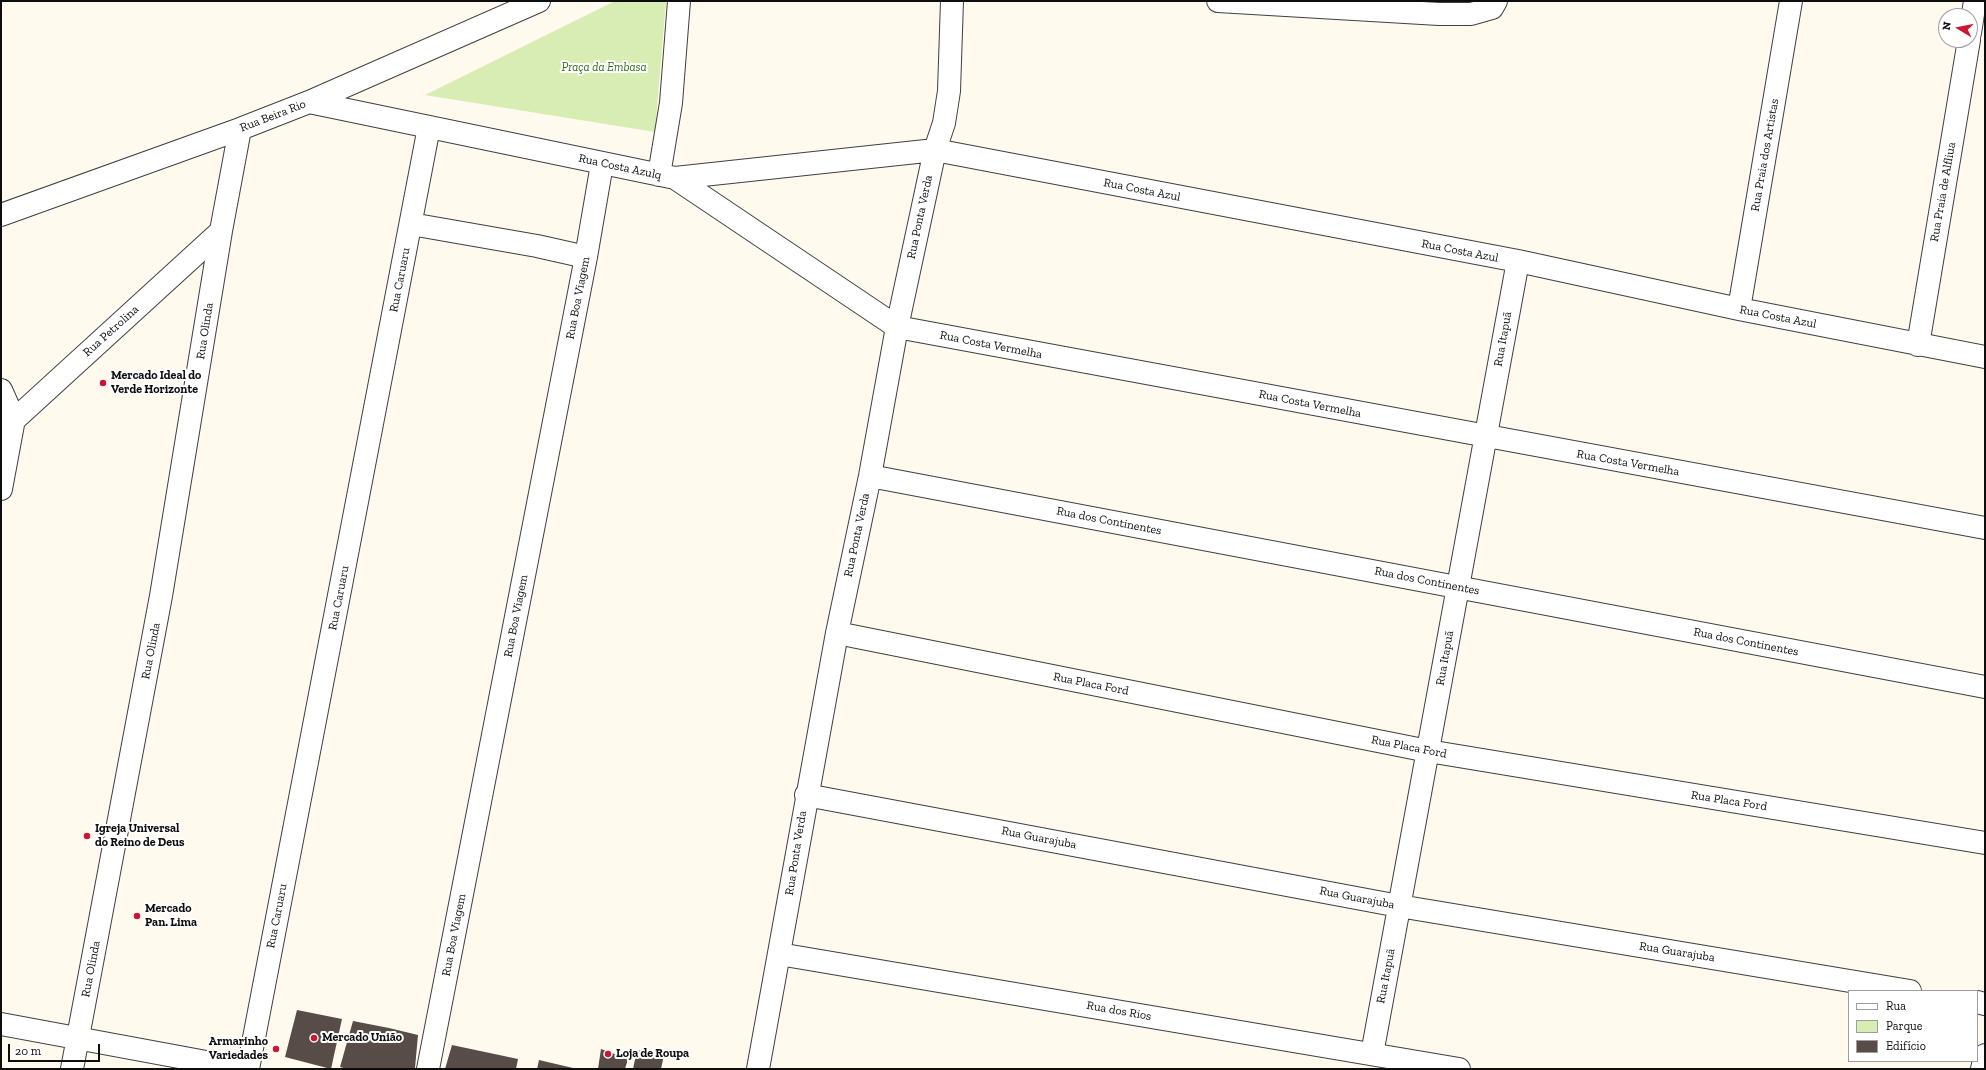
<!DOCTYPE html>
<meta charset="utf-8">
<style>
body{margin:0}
#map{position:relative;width:1986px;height:1070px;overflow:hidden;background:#fffaed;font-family:"Zilla Slab",serif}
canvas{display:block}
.frame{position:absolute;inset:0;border:2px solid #0d0d0d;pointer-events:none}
.legend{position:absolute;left:1848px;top:990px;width:130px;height:72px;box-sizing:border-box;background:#fff;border:1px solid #9e9e9e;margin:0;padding:5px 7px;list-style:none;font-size:12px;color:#0d0d0d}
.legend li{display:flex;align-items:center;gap:8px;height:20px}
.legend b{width:20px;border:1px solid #9e9e9e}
.north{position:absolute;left:1938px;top:8px;width:40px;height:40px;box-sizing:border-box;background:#fff;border:1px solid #9e9e9e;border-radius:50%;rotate:280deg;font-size:11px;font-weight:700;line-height:16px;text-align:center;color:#0d0d0d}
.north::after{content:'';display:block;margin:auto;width:14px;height:18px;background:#ca1832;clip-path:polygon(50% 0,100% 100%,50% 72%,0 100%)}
.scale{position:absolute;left:8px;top:1044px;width:92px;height:18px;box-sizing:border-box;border:2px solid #0d0d0d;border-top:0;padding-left:5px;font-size:12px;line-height:14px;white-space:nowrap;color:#0d0d0d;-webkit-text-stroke:3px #fff;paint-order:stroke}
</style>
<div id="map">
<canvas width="1986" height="1070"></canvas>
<div class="frame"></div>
<ul class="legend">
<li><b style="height:5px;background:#fff"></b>Rua</li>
<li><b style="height:11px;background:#d7edb3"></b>Parque</li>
<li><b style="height:11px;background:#574c48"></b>Edifício</li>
</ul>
<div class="north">N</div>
<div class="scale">20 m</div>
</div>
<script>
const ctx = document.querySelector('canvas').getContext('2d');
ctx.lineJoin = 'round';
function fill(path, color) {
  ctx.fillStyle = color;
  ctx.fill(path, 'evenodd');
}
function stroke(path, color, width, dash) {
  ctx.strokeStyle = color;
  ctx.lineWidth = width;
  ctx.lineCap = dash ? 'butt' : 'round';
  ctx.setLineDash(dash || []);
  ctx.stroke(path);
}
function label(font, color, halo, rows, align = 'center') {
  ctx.font = font + ' "Zilla Slab",serif';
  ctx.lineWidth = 4;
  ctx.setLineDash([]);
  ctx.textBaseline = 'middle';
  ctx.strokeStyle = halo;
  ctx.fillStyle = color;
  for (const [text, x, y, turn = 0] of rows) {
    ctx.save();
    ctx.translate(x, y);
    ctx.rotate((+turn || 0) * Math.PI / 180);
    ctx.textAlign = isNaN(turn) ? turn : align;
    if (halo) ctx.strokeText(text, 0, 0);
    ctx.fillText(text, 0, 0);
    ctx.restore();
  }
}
const green = new Path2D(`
 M 615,1 L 666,1 L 655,132 L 425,95 Z`);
const building = new Path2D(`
 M 297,1010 L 342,1019 L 331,1069 L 285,1057 Z
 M 353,1021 L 389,1028 L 418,1035 L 415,1068 L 347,1069 L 340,1067 Z
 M 452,1045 L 518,1059 L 516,1069 L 445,1069 Z
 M 601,1049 L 628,1059 L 625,1069 L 598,1069 Z
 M 637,1050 L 664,1055 L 661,1069 L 633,1069 Z
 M 539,1060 L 573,1068 L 573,1069 L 537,1069 Z`);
const street = new Path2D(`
 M 1218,1 L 1439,14 L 1471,14 L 1492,8 L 1496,1
 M 1970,33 L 1975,1
 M 309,102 L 675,178 L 935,150 L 1518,261 L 1739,309 L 1985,357
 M 659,175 L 671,103 L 679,1
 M 675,178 L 897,327 L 1985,528
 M 1,215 L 240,129 L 309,102 L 539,1
 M 411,224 L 537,246 L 586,257
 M 1739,309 L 1791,1
 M 1918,345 L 1969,40
 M 1,390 L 14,419 L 1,489
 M 1,432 L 221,231
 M 870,476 L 1985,687
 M 837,633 L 1428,751 L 1985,843
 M 806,795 L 1399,906 L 1910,991
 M 779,954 L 1459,1069
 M 1977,1002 L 1985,1004
 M 1,1024 L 244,1069
 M 1372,1054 L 1518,261
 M 72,1069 L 161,596 L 221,231 L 240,129
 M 248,1069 L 429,127
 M 428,1069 L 586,257 L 602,164
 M 758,1069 L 837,633 L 870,476 L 897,327 L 935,150 L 944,123 L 949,91 L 952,1
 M 1982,1069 L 1985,1055`);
const markers = [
 [103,383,4,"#ca1832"],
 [87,836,4,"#ca1832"],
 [137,916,4,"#ca1832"],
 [314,1038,4,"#ca1832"],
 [276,1049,4,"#ca1832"],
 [608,1054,4,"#ca1832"]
];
const parkNames = [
 ["Praça da Embasa",604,68]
];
const streetNames = [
 ["Rua Beira Rio",273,116,-21],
 ["Rua Praia dos Artistas",1765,155,-80],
 ["Rua Costa Azulq",620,167,12],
 ["Rua Costa Azul",1142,190,11],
 ["Rua Praia de Alfliua",1943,192,-80],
 ["Rua Ponta Verda",920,217,-78],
 ["Rua Costa Azul",1460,251,11],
 ["Rua Caruaru",400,280,-79],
 ["Rua Boa Viagem",578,298,-79],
 ["Rua Costa Azul",1778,317,11],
 ["Rua Petrolina",111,331,-42],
 ["Rua Olinda",205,331,-81],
 ["Rua Itapuã",1503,339,-80],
 ["Rua Costa Vermelha",991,345,11],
 ["Rua Costa Vermelha",1310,404,11],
 ["Rua Costa Vermelha",1628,463,10],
 ["Rua dos Continentes",1109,521,11],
 ["Rua Ponta Verda",857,535,-78],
 ["Rua dos Continentes",1427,581,11],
 ["Rua Caruaru",339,598,-79],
 ["Rua Boa Viagem",516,616,-79],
 ["Rua dos Continentes",1746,642,11],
 ["Rua Olinda",151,651,-79],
 ["Rua Itapuã",1445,658,-80],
 ["Rua Placa Ford",1091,684,11],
 ["Rua Placa Ford",1409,747,11],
 ["Rua Placa Ford",1729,801,9],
 ["Rua Guarajuba",1039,838,11],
 ["Rua Ponta Verda",796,853,-81],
 ["Rua Guarajuba",1357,898,11],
 ["Rua Caruaru",277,916,-79],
 ["Rua Boa Viagem",454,935,-79],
 ["Rua Guarajuba",1677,952,9],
 ["Rua Olinda",91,969,-79],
 ["Rua Itapuã",1386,976,-79],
 ["Rua dos Rios",1119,1011,10]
];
const poiNames = [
 ["Mercado Ideal do",111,376],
 ["Verde Horizonte",111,390],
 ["Igreja Universal",95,829],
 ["do Reino de Deus",95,843],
 ["Mercado",145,909],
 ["Pan. Lima",145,923],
 ["Mercado União",322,1038],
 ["Armarinho",268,1042,"right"],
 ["Variedades",268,1056,"right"],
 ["Loja de Roupa",616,1054]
];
fill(green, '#d7edb3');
fill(building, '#574c48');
stroke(street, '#404040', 24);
stroke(street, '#fff', 22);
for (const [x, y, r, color] of markers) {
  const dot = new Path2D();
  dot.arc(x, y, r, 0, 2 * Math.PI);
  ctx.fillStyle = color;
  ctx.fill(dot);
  stroke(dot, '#fff', 1.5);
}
label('italic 12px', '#316b17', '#fff', parkNames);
label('12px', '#0d0d0d', '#fff', streetNames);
label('bold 12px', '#0d0d0d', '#fff', poiNames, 'left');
</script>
